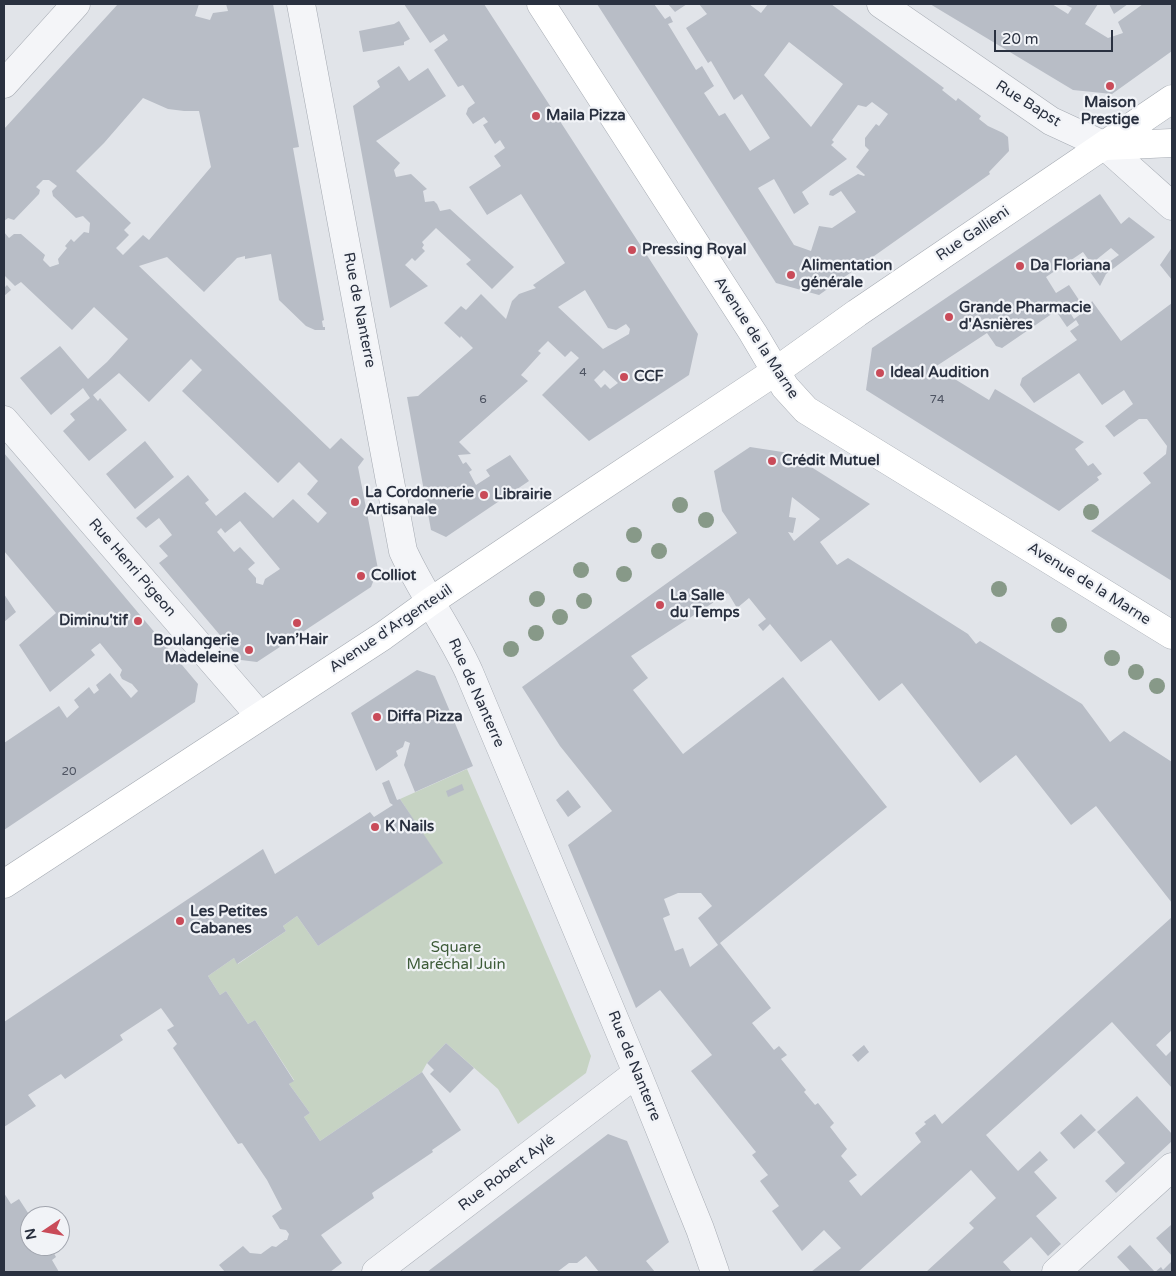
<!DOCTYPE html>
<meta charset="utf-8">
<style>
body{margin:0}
#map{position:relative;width:1176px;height:1276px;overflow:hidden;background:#e1e4e9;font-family:"Varela Round",sans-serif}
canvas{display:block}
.frame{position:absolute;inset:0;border:5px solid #2a3140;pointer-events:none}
.north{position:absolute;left:20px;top:1206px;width:50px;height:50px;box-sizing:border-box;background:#f1f3f7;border:1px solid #a1a5ae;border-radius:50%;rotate:258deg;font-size:14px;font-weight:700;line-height:20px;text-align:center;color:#2a3140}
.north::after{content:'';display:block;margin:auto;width:18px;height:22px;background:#c94b59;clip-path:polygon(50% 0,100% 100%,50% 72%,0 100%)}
.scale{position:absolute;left:994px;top:30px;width:119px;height:22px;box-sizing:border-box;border:2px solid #2a3140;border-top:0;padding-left:6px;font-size:15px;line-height:18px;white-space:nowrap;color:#2a3140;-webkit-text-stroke:4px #f1f3f7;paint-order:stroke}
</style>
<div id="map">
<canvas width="1176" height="1276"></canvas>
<div class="frame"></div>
<div class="north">N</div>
<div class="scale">20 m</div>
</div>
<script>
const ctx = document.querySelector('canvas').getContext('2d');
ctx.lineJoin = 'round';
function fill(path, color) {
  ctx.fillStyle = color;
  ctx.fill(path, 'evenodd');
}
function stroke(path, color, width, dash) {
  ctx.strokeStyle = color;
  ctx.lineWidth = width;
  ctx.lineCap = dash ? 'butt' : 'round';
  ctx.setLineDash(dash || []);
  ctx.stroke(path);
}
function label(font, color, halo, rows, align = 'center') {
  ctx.font = font + ' "Varela Round",sans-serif';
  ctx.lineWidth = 4.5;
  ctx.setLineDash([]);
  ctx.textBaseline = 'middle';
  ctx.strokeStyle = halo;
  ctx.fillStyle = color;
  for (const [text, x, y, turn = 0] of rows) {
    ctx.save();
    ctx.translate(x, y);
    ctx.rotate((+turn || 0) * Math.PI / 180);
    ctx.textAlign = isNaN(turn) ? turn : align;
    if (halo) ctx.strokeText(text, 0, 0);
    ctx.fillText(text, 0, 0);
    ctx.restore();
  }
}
const green = new Path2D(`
 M 467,769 L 591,1056 L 586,1073 L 518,1124 L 498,1089 L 446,1043 L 427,1063 L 422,1072 L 320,1141 L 304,1117 L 310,1113 L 289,1084 L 294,1080 L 255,1020 L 248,1024 L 226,991 L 220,995 L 208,976 L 234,958 L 238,964 L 286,931 L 283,926 L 297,916 L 318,946 L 442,863 L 400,799 Z`);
const building = new Path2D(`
 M 118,4 L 199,4 L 195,16 L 210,20 L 213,13 L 228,11 L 226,4 L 273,4 L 299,147 L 293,148 L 324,320 L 322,321 L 323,327 L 325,327 L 325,330 L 315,330 L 306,326 L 279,300 L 271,254 L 245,259 L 245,256 L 237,258 L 204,292 L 167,257 L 139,266 L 330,449 L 341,438 L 364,459 L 358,467 L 378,569 L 371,587 L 257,662 L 241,660 L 159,563 L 168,556 L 159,546 L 172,535 L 159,518 L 146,528 L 136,518 L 188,475 L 209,500 L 205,503 L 216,516 L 245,492 L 273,518 L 293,499 L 318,523 L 327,513 L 307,494 L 318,481 L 299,462 L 278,483 L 182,391 L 202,370 L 191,359 L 149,402 L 119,373 L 93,395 L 98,401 L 100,398 L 127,430 L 89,461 L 63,431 L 75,420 L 70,414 L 90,398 L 83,388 L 51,415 L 20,378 L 60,346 L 88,379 L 107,362 L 128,339 L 94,307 L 72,330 L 21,282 L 15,286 L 4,275 L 4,232 L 9,238 L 14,234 L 21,234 L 45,255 L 43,260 L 50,267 L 59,264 L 58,259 L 67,248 L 65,246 L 71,239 L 74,242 L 84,232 L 89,233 L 90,223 L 83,216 L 76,218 L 53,196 L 52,191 L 57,186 L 49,180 L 43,180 L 36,187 L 40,190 L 39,194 L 14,220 L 8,218 L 4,221 L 4,129 ZM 143,98 L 168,109 L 184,111 L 199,111 L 211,167 L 149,240 L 143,235 L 123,255 L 116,248 L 129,235 L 124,230 L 131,223 L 76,171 L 104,143 ZM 240,521 L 280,569 L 265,579 L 263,585 L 256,583 L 256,578 L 248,569 L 255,563 L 240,547 L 234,552 L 217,532 L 221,528 L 225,533 Z
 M 404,4 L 484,4 L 698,334 L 689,375 L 589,441 L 542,395 L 579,358 L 571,351 L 565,357 L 548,341 L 538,351 L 541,353 L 521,375 L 528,381 L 459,442 L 471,454 L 458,455 L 463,464 L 466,462 L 472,470 L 469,472 L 476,485 L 490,476 L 486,470 L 510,455 L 529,481 L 446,537 L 431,530 L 407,397 L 418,396 L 473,348 L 461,336 L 460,338 L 444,323 L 461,306 L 466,310 L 481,294 L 506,319 L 512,301 L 519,294 L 536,288 L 533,285 L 565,263 L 521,194 L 487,215 L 469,187 L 501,166 L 494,156 L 505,148 L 500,140 L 495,144 L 483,125 L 488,122 L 484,117 L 473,124 L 466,114 L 468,108 L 475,103 L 463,85 L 458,87 L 434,50 L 448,40 L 444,34 L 430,43 ZM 585,290 L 608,328 L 616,330 L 626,324 L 630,329 L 629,334 L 603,349 L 558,307 ZM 604,370 L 618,383 L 610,389 L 605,384 L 601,388 L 594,380 Z
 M 597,4 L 654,4 L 665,19 L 670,16 L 673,22 L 668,24 L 696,70 L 702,66 L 714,86 L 704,93 L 719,116 L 725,113 L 750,151 L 770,138 L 742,94 L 734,100 L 711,61 L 708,63 L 686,28 L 707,14 L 699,4 L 749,4 L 761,13 L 768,4 L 831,4 L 944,88 L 942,90 L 956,101 L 958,98 L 981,116 L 979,119 L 988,126 L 1003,133 L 1008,137 L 1009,151 L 989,172 L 990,174 L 819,295 L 776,283 ZM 789,42 L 843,84 L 811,127 L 764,75 ZM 872,102 L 888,114 L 879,126 L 876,124 L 865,138 L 865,146 L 869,150 L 856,167 L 865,175 L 864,176 L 858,174 L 830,191 L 829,195 L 833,196 L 841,191 L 856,212 L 832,228 L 819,226 L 811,251 L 794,245 L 758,188 L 774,179 L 794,214 L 809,204 L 802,192 L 847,159 L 831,145 L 834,142 L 832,140 L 858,105 L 866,107 Z
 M 668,4 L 687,4 L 675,12 Z
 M 930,4 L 1052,4 L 1068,14 L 1072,8 L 1064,4 L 1098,4 L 1085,24 L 1108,38 L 1123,33 L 1118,22 L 1143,4 L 1172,4 L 1172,51 L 1112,94 L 1073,90 Z
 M 1109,4 L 1128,4 L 1114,14 Z
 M 399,21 L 410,39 L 404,42 L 404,45 L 363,52 L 359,31 L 394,24 Z
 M 399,66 L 409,81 L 428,68 L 446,96 L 376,141 L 400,163 L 394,170 L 396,177 L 411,174 L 427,189 L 423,191 L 425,202 L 434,201 L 437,204 L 440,211 L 450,209 L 514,267 L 492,289 L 466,264 L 471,260 L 436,228 L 422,242 L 424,245 L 422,248 L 425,251 L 415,261 L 412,258 L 405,265 L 428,286 L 390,308 L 353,106 L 380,87 L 377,81 Z
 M 1100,194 L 1121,224 L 1129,217 L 1155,237 L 1106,274 L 1100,286 L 1088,269 L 1097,262 L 1102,267 L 1119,255 L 1111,248 L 1096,260 L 1088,259 L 1083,252 L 1046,277 L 1056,293 L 1069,285 L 1081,303 L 1069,311 L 1074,319 L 1089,308 L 1092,301 L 1121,341 L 1172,303 L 1172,581 L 1091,531 L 1151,483 L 1143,473 L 1166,454 L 1167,446 L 1147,419 L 1139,419 L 1114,437 L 1105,426 L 1133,404 L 1124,390 L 1102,405 L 1079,373 L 1034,403 L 1020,385 L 1022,378 L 1077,340 L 1070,331 L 1079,325 L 1076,320 L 1067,327 L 1056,311 L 1002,348 L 996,346 L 987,333 L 935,367 L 989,400 L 995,389 L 1084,442 L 1075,449 L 1088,466 L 1093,463 L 1102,474 L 1097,477 L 1099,480 L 1059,511 L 866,390 L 872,348 Z
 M 1171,249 L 1172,251 L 1172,280 L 1160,265 Z
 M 7,285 L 11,290 L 4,296 L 4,288 Z
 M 145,441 L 174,477 L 135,509 L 106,474 Z
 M 750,447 L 789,453 L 870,504 L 820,542 L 837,565 L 848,558 L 968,634 L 976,644 L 980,641 L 1082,704 L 1110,742 L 1124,731 L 1172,762 L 1172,903 L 1096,806 L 1071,825 L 1016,755 L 980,783 L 902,683 L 879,701 L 831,640 L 801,662 L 770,624 L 763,631 L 758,625 L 766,619 L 749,598 L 737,608 L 728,593 L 631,656 L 648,678 L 633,690 L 683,754 L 783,677 L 887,807 L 720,943 L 771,1008 L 752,1023 L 774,1050 L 779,1046 L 787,1055 L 781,1059 L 806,1090 L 804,1092 L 815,1105 L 818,1103 L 834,1123 L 830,1127 L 847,1149 L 841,1156 L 857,1175 L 849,1181 L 861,1196 L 921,1142 L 915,1133 L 926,1124 L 924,1122 L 935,1114 L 942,1124 L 1172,917 L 1172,1030 L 1156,1045 L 1166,1056 L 1171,1051 L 1172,1052 L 1172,1088 L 1112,1022 L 986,1135 L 1018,1171 L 1040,1151 L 1048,1160 L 1034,1172 L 1057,1198 L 1036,1216 L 1061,1244 L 1048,1256 L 1031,1237 L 1003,1262 L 1012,1272 L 926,1272 L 974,1228 L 969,1223 L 996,1198 L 971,1170 L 858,1272 L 811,1272 L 841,1248 L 824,1230 L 802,1251 L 772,1211 L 779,1206 L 760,1181 L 768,1175 L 752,1155 L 756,1152 L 691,1071 L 712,1055 L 660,990 L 636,1008 L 568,845 L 612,811 L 560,746 L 522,687 L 737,533 L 722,511 L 714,471 ZM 792,497 L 820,519 L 794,541 L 788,532 L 793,533 L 796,518 L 789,517 ZM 678,893 L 701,893 L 712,906 L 698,918 L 718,945 L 690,967 L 683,948 L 675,951 L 663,918 L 670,915 L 664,899 Z
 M 4,453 L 198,684 L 195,702 L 4,830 L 4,743 L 59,706 L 67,718 L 79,707 L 74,700 L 89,687 L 94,694 L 99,690 L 96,685 L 110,673 L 131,698 L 138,691 L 132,684 L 122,679 L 120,675 L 122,670 L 100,643 L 91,650 L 95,655 L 50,692 L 19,645 L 56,613 L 4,551 Z
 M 4,594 L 16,612 L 4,622 Z
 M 417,670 L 435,676 L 473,766 L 415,792 L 404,765 L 410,743 L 405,741 L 403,747 L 396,751 L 398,756 L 376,771 L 351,713 Z
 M 389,780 L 397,800 L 400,799 L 443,863 L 318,946 L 297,916 L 283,926 L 286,931 L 237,964 L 234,958 L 208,976 L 220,995 L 226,991 L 248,1024 L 255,1020 L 294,1081 L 289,1084 L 310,1113 L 304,1117 L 320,1141 L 422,1072 L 461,1130 L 432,1150 L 433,1152 L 372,1193 L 374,1198 L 321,1235 L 342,1263 L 330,1272 L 225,1272 L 219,1265 L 243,1246 L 250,1253 L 261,1254 L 272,1246 L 276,1247 L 285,1240 L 287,1240 L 289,1234 L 286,1230 L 280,1229 L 272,1216 L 282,1209 L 267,1180 L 242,1143 L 238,1144 L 173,1048 L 177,1044 L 167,1030 L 174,1026 L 161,1008 L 120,1035 L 123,1040 L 65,1079 L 61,1074 L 28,1095 L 36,1106 L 4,1127 L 4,1022 L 263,849 L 275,874 L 370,812 L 374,817 L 393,805 L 390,803 L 382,783 Z
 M 462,784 L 464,790 L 448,797 L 446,791 Z
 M 568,790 L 581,807 L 568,817 L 556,800 Z
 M 446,1043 L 474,1068 L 450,1093 L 430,1074 L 434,1070 L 427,1063 Z
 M 864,1045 L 869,1052 L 858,1062 L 852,1055 Z
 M 1137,1096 L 1172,1134 L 1172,1141 L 1116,1193 L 1105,1181 L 1125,1163 L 1097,1132 Z
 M 1081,1114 L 1096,1130 L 1074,1149 L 1060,1133 Z
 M 608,1134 L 627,1141 L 669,1242 L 646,1261 L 655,1272 L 599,1272 L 586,1256 L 577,1263 L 569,1263 L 557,1272 L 427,1272 Z
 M 4,1193 L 11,1204 L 19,1199 L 30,1216 L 30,1246 L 50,1246 L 56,1257 L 52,1260 L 59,1272 L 4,1272 Z
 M 1171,1225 L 1172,1226 L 1172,1256 L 1156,1238 Z
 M 1130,1245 L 1155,1272 L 1161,1267 L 1163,1270 L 1172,1261 L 1172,1272 L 1131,1272 L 1117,1257 Z`);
const street = new Path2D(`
 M 301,4 L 403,551 C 422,593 450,630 469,672 L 637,1073 L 700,1229 L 715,1272
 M 881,4 L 1051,121 L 1105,146 L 1172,206
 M 4,84 L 76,4
 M 4,420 L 260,716
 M 376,1272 L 637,1073
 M 1056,1272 L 1172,1167`);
const secondary = new Path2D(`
 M 541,4 L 753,333 L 785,387 L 806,410 L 1172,635
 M 1105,146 L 1172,143
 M 4,884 L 383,636 L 430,602 L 577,503 L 776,371 L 857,313 L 1172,99`);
const trees = [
 [680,505],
 [1091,512],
 [706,520],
 [634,535],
 [659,551],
 [581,570],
 [624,574],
 [999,589],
 [537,599],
 [584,601],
 [560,617],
 [1059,625],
 [536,633],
 [511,649],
 [1112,658],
 [1136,672],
 [1157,686]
];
const markers = [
 [1110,86,5,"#c94b59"],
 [536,116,5,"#c94b59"],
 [632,250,5,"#c94b59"],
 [1020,266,5,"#c94b59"],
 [791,275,5,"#c94b59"],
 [949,317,5,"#c94b59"],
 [880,373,5,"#c94b59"],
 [624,377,5,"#c94b59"],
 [772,461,5,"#c94b59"],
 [484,495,5,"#c94b59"],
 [355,502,5,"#c94b59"],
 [361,576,5,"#c94b59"],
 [660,605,5,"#c94b59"],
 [138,621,5,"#c94b59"],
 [297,623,5,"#c94b59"],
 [249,650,5,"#c94b59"],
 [377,717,5,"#c94b59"],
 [375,827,5,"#c94b59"],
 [180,921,5,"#c94b59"]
];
const numberNames = [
 ["4",583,373],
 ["6",483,400],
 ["74",937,400],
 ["20",69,772]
];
const poiNames = [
 ["Maison",1110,103,"center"],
 ["Prestige",1110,120,"center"],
 ["Maila Pizza",546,116],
 ["Pressing Royal",642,250],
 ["Alimentation",801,266],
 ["générale",801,283],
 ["Da Floriana",1030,266],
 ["Grande Pharmacie",959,308],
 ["d'Asnières",959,325],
 ["Ideal Audition",890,373],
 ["CCF",634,377],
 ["Crédit Mutuel",782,461],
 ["La Cordonnerie",365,493],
 ["Artisanale",365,510],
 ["Librairie",494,495],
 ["Colliot",371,576],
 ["La Salle",670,596],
 ["du Temps",670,613],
 ["Diminu'tif",128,621,"right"],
 ["Ivan’Hair",297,640,"center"],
 ["Boulangerie",239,641,"right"],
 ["Madeleine",239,658,"right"],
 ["Diffa Pizza",387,717],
 ["K Nails",385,827],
 ["Les Petites",190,912],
 ["Cabanes",190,929]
];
const streetNames = [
 ["Rue Bapst",1028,104,32],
 ["Rue Gallieni",973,234,-34],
 ["Rue de Nanterre",359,310,79],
 ["Avenue de la Marne",756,338,57],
 ["Rue Henri Pigeon",132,568,49],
 ["Avenue de la Marne",1089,584,32],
 ["Avenue d'Argenteuil",391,629,-34],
 ["Rue de Nanterre",476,693,66],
 ["Rue de Nanterre",634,1066,68],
 ["Rue Robert Aylé",507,1173,-37]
];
const parkNames = [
 ["Square",456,948],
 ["Maréchal Juin",456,965]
];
fill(green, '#c6d3c3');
fill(building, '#b8bdc6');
stroke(street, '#a6abb3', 29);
stroke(secondary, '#a6abb3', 29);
stroke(street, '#f4f5f8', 28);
stroke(secondary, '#fff', 28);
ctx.fillStyle = '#879988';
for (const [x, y] of trees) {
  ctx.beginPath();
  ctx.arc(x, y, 8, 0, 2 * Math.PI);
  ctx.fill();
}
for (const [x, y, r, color] of markers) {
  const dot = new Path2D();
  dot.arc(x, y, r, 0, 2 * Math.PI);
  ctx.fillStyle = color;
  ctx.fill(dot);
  stroke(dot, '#f1f3f7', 2);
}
label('12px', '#4e5462', null, numberNames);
label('bold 15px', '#2a3140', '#f1f3f7', poiNames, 'left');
label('15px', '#2a3140', '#f1f3f7', streetNames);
label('15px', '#3d5b38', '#f1f3f7', parkNames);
</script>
